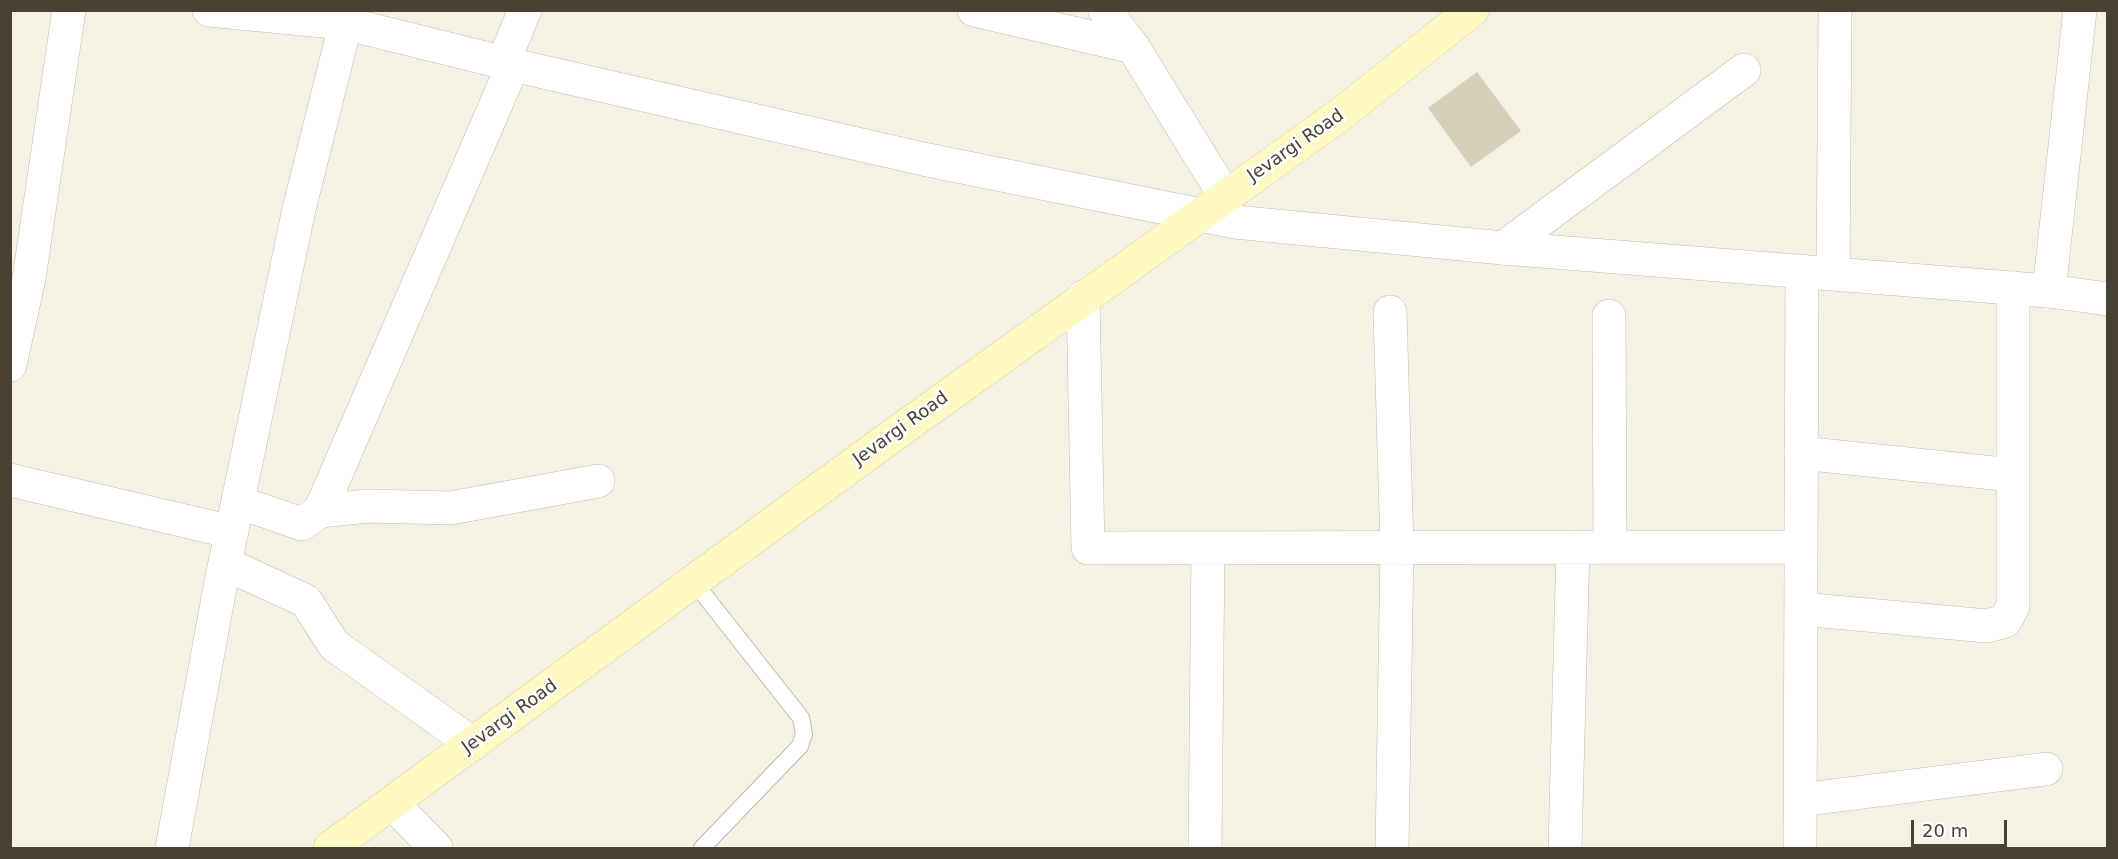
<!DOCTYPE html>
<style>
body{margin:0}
#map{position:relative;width:2118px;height:859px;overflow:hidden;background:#f4f1e5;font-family:"DejaVu Sans",sans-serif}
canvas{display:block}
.frame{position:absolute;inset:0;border:12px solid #474234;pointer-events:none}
.scale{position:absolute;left:1911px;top:820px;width:96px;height:27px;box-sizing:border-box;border:3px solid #474234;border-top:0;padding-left:8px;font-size:18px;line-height:21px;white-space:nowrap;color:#474234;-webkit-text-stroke:4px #fff;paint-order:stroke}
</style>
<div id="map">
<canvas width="2118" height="859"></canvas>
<div class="frame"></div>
<div class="scale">20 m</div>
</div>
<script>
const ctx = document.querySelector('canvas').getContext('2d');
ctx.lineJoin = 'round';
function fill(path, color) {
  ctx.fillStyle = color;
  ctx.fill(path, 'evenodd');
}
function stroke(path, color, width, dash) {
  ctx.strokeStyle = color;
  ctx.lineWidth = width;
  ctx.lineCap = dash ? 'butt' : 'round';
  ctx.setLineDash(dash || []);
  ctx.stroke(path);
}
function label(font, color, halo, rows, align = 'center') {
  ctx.font = font + ' "DejaVu Sans",sans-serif';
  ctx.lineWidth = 5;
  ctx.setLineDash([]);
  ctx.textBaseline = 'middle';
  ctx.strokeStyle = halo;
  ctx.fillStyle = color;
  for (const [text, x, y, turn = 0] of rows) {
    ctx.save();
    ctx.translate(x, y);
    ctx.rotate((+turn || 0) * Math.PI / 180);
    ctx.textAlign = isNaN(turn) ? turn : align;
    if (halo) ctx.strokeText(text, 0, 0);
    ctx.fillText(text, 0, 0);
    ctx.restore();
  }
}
const building = new Path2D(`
 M 1477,72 L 1521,131 L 1471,167 L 1428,108 Z`);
const service = new Path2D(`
 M 694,582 L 801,718 L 804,734 L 800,746 L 702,848`);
const minor = new Path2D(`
 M 974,10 L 1133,47
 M 1105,10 L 1133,47 L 1225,196
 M 503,63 L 525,10
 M 1503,248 L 1744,70
 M 1833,274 L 1835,10
 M 2049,291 L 2080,10
 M 1083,297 L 1088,548 L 1801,547
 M 1390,312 L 1397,548 L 1392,848
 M 1609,316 L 1610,547
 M 10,365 L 29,278 L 69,10
 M 1801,453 L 2013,475
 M 10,480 L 232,532
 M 238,502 L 302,524 L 320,511 L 513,65
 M 320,511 L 368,506 L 451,508 L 598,481
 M 226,564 L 306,601 L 334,645 L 473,744
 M 1801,609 L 1987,626 L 2005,621 L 2013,606 L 2013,288
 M 1800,800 L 2046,769
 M 392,803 L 436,848
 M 172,848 L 221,582 L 299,209 L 349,10
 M 1205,848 L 1208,548
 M 1565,848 L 1573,547
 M 1800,848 L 1802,271`);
const tertiary = new Path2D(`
 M 209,10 L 344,23 L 513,65 L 923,159 L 1235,222 L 1503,248 L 2049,291 L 2108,299`);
const secondary = new Path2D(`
 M 330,848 L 881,444 L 1341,114 L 1472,10`);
const streetNames = [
 ["Jevargi Road",1296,146,-35],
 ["Jevargi Road",901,429,-36],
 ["Jevargi Road",510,717,-36]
];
fill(building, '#d6cfba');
stroke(service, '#c0bba7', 18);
stroke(minor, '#c0bba7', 34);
stroke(tertiary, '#c0bba7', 34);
stroke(secondary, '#d7ce92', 34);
stroke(service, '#fff', 16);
stroke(minor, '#fff', 33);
stroke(tertiary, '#fff', 33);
stroke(secondary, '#fff9c4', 33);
label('18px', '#474234', '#fff', streetNames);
</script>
